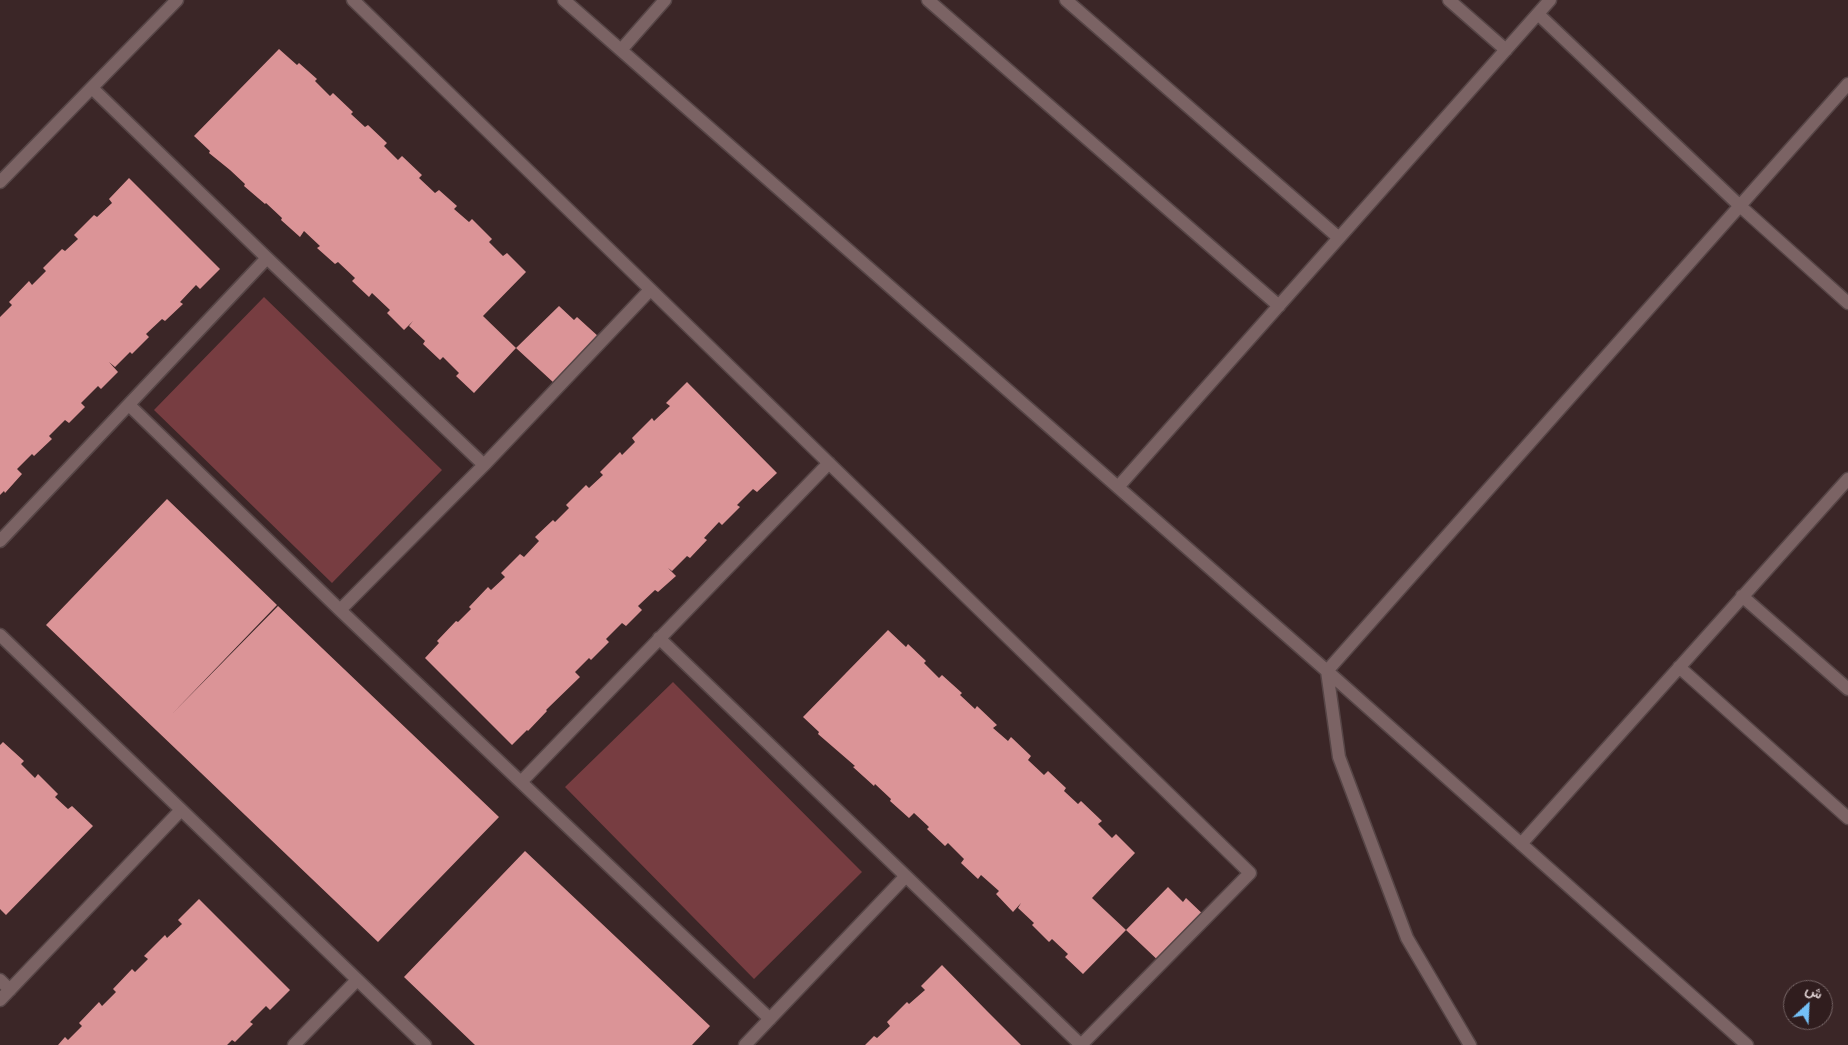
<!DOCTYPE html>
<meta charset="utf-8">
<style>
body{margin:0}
#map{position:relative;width:1848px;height:1045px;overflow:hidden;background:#3b2627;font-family:"Varela Round",Vazirmatn,sans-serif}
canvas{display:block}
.north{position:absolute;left:1783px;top:980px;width:50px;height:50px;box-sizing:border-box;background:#301d1e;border:1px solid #756465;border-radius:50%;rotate:25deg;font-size:14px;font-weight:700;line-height:20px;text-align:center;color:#ddcfd0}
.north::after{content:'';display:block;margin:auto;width:18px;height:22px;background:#74c0f6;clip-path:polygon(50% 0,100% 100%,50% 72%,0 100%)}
</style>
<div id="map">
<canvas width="1848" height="1045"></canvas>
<div class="north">ش</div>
</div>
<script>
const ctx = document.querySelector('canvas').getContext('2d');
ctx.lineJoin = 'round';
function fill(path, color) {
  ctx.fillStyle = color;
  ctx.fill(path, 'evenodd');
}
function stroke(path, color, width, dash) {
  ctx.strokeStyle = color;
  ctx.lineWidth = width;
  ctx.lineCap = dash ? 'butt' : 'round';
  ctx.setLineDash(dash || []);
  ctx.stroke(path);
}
const green = new Path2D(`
 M 264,297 L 442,470 L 332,583 L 154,410 Z
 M 673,682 L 862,872 L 754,979 L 565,787 Z`);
const building = new Path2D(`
 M 279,49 L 297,65 L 299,63 L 317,79 L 315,81 L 330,96 L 333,93 L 353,112 L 351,114 L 365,127 L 368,125 L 387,143 L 384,146 L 398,160 L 402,156 L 422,175 L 419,178 L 435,193 L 439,190 L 457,206 L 454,209 L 469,222 L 472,219 L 492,239 L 489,242 L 503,256 L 507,253 L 526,272 L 483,316 L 516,348 L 474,393 L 456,376 L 459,373 L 443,357 L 440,360 L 423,344 L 425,341 L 409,326 L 413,321 L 404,330 L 387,313 L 390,310 L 372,293 L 369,297 L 352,281 L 355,278 L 338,262 L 335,264 L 317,248 L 320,246 L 304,231 L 300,237 L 281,220 L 282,218 L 266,203 L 265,204 L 244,186 L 245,184 L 230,170 L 209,153 L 210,151 L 194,136 Z
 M 129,178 L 220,269 L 200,289 L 196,285 L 180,302 L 183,304 L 165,321 L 162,319 L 146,334 L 149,337 L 132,354 L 130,352 L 115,367 L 109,362 L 118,372 L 101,389 L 98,386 L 81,403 L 85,407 L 69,423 L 65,420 L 49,436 L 52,439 L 34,456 L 32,454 L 17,469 L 22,474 L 5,493 L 4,491 L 0,495 L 0,317 L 12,305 L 9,302 L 29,281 L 32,285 L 46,271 L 43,268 L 62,249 L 65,251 L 78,239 L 74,235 L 94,215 L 97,217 L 112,203 L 109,199 Z
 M 559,306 L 574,320 L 577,317 L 599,337 L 554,383 L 516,348 Z
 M 687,382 L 777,473 L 757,492 L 753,489 L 737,505 L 740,507 L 722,525 L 719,522 L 704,538 L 707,540 L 690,558 L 687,556 L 672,571 L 668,568 L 676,576 L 658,592 L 655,590 L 638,606 L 642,610 L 626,626 L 622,623 L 606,639 L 609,642 L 591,660 L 589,658 L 575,672 L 580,677 L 546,710 L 547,711 L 528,731 L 527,730 L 512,745 L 425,658 L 439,643 L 437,641 L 456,621 L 458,622 L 471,609 L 469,607 L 488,587 L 491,590 L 505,577 L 501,573 L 520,554 L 524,557 L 539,541 L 535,537 L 553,520 L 555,522 L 569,508 L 566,505 L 586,485 L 589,488 L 603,475 L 600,472 L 620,452 L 622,455 L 635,442 L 632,438 L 652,418 L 654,421 L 670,406 L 666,403 Z
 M 167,499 L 277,605 L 171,715 L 278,606 L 499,817 L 378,942 L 46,625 Z
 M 888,630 L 906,647 L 908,644 L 926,661 L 924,663 L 939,678 L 942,675 L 962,693 L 960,695 L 975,709 L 977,706 L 997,725 L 993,728 L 1008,741 L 1011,737 L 1031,756 L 1028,760 L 1044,775 L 1048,771 L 1066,788 L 1064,791 L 1078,804 L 1081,801 L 1102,821 L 1098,824 L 1112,838 L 1116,834 L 1135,853 L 1092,898 L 1126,930 L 1083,974 L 1065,957 L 1068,954 L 1052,939 L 1049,942 L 1032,925 L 1034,923 L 1018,908 L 1021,903 L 1013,912 L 996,894 L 999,891 L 981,875 L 978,879 L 961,863 L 964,859 L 948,843 L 945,846 L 927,829 L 929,827 L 914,813 L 909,818 L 890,801 L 891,799 L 875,784 L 874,786 L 853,767 L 855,766 L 818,734 L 819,732 L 803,717 Z
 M 3,742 L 24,761 L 21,764 L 35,778 L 38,774 L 58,794 L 55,797 L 68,809 L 72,806 L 93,826 L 6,915 L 0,909 L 0,745 Z
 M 525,851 L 710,1026 L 692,1045 L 475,1045 L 404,977 Z
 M 1168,887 L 1183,902 L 1186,898 L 1208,919 L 1163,965 L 1126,930 Z
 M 199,899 L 290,990 L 270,1010 L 266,1006 L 250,1022 L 253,1024 L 235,1042 L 232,1040 L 227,1045 L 58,1045 L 65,1037 L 68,1040 L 82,1026 L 79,1023 L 99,1002 L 102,1006 L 116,992 L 113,989 L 132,969 L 135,972 L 148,959 L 144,956 L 165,935 L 167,938 L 182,924 L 178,920 Z
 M 942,965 L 987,1011 L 1021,1045 L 865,1045 L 874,1036 L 877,1038 L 890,1026 L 887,1022 L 907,1002 L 909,1004 L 925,990 L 921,986 Z`);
const minor = new Path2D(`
 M 353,0 L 1250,873 L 1081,1045
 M 564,0 L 1327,671 L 1747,1045
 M 928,0 L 1279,306
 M 1066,0 L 1339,238
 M 1449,0 L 1506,50
 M 1538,14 L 1740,206 L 1848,303
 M 621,50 L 665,0
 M 92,88 L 267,258 L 484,465
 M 0,182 L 177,0
 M 129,405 L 340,610 L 770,1019
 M 1118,487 L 1550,0
 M 0,541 L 267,258
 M 1742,596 L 1848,689
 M 340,610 L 484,465 L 650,290
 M 0,635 L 425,1045
 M 659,638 L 1081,1045
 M 1679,667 L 1848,818
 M 521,782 L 829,463
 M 1521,844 L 1848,479
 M 0,980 L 10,990
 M 0,1000 L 181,810
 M 294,1045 L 357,980
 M 745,1045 L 906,876
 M 1470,1045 L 1407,938 L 1339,757 L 1327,671 L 1848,84`);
fill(green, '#773d41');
fill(building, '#db9497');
stroke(minor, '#564546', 15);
stroke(minor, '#7b6364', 12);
</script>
